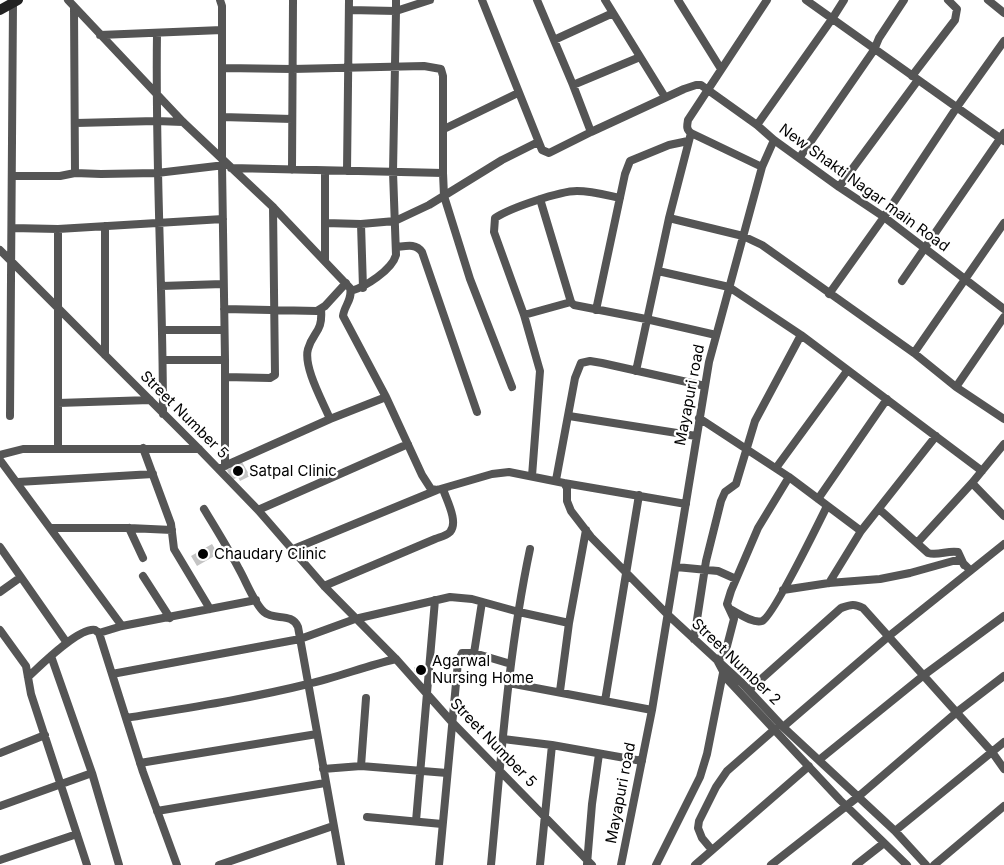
<!DOCTYPE html>
<style>
body{margin:0}
canvas{display:block;background:#fff}
</style>
<canvas width="1004" height="865"></canvas>
<script>
const ctx = document.querySelector('canvas').getContext('2d');
ctx.lineJoin = 'round';
function fill(path, color) {
  ctx.fillStyle = color;
  ctx.fill(path, 'evenodd');
}
function stroke(path, color, width, dash) {
  ctx.strokeStyle = color;
  ctx.lineWidth = width;
  ctx.lineCap = dash ? 'butt' : 'round';
  ctx.setLineDash(dash || []);
  ctx.stroke(path);
}
function label(font, color, halo, rows, align = 'center') {
  ctx.font = font + ' Inter,sans-serif';
  ctx.lineWidth = 4.5;
  ctx.setLineDash([]);
  ctx.textBaseline = 'middle';
  ctx.strokeStyle = halo;
  ctx.fillStyle = color;
  for (const [text, x, y, turn = 0] of rows) {
    ctx.save();
    ctx.translate(x, y);
    ctx.rotate((+turn || 0) * Math.PI / 180);
    ctx.textAlign = isNaN(turn) ? turn : align;
    if (halo) ctx.strokeText(text, 0, 0);
    ctx.fillText(text, 0, 0);
    ctx.restore();
  }
}
const building = new Path2D(`
 M 242,462 L 250,476 L 240,481 L 238,477 L 232,480 L 227,470 Z
 M 212,544 L 218,554 L 197,566 L 191,556 Z
 M 418,665 L 423,665 L 423,676 L 418,676 L 418,672 L 414,672 L 414,667 L 418,667 Z`);
const street = new Path2D(`
 M 68,0 L 183,122 L 273,207 L 350,288 C 353,299 344,306 343,316 L 386,397 L 422,475 L 431,489 L 437,490 L 492,474 L 509,472 L 564,483 L 567,488 L 567,501 L 571,511 L 591,537 L 667,614 L 742,683 L 783,727 L 895,831 L 926,865
 M 220,0 L 222,6 L 222,159
 M 482,0 L 542,150 L 549,153 L 591,132
 M 537,0 L 573,85 L 591,132 L 684,89 L 696,85 L 701,85 L 757,125 L 774,140 L 839,187 L 884,217 L 1004,309
 M 605,0 L 665,97
 M 678,0 L 721,69
 M 806,0 L 1004,141
 M 988,0 L 1004,13
 M 74,7 L 75,173
 M 349,10 L 396,11 L 396,0
 M 157,34 C 155,161 163,287 163,414
 M 100,35 L 222,30
 M 554,40 L 613,13
 M 223,68 L 292,69 L 424,66 L 441,69 L 443,76 L 443,173 L 444,196 L 470,279 L 512,387
 M 912,76 L 955,20 L 957,9 L 948,0
 M 573,85 L 640,57
 M 222,117 L 292,119
 M 76,123 L 156,121 L 183,122
 M 757,125 L 832,19 L 844,0
 M 444,129 L 518,93
 M 800,157 L 874,50 L 879,38 L 904,0
 M 222,165 L 225,360 L 225,466
 M 762,167 L 774,140
 M 231,168 L 443,173
 M 292,170 L 293,0
 M 347,171 L 349,0
 M 12,176 L 60,176 L 75,173 L 101,174 L 157,173 L 225,165
 M 839,187 L 918,80
 M 540,199 L 571,302 L 574,305 L 646,319 L 716,335
 M 669,218 L 743,236 L 762,245 L 914,353 L 956,387 L 1004,419
 M 325,223 L 361,224 L 395,221 L 429,205 L 502,160 L 538,142
 M 361,224 L 363,288
 M 105,226 L 105,355
 M 12,228 L 58,229 L 223,219
 M 58,229 L 58,449 L 199,449
 M 397,247 C 406,246 416,243 422,252 L 477,412
 M 0,250 L 199,449 L 258,510 L 324,586 L 396,659 L 451,721 L 592,865
 M 325,260 L 325,171
 M 658,271 L 729,287 L 801,335 L 982,471
 M 902,281 L 1004,133
 M 161,286 L 223,284
 M 351,291 C 365,287 392,270 396,255 L 393,172 L 396,11 L 430,0
 M 829,294 L 884,217 L 957,107 L 1004,41
 M 224,309 L 317,311 L 325,306 L 346,283
 M 321,309 C 323,333 313,331 308,349 C 303,367 323,402 330,419
 M 596,310 L 625,174 L 630,161 L 669,145 L 688,141
 M 524,315 L 571,302
 M 162,330 L 224,330
 M 914,353 L 1004,223
 M 163,360 L 225,360
 M 636,371 L 669,218 L 691,133
 M 225,377 L 270,378 L 275,375 L 273,207
 M 956,387 L 1004,317
 M 58,403 L 150,400
 M 10,416 L 13,3
 M 569,416 L 696,436
 M 699,418 L 789,477 L 861,531
 M 143,448 L 171,524 L 174,549 L 210,609
 M 0,455 L 23,449 L 58,449
 M 0,460 L 122,626
 M 220,468 L 330,419 L 386,397
 M 776,468 L 847,371
 M 532,476 L 540,371 L 524,315 L 494,232 L 495,218 C 510,208 560,191 577,191 C 591,191 606,195 620,198
 M 789,477 L 758,528 L 731,591 L 727,604 L 734,619 L 727,646 L 718,662 L 727,679 L 840,800 L 907,865
 M 556,480 L 575,378 L 581,363 L 590,361 L 602,363 L 705,386
 M 18,482 L 153,474
 M 564,483 L 686,504
 M 972,483 L 1004,516
 M 818,499 L 887,399
 M 204,509 C 216,529 228,548 239,569 C 246,581 254,603 264,612 C 274,621 292,612 298,627 L 341,865
 M 879,509 L 928,553 C 938,556 948,550 958,552 L 964,565
 M 258,510 L 408,444
 M 51,528 L 129,528 L 172,530
 M 129,528 L 143,558
 M 917,543 L 972,483 L 1004,444
 M 0,547 L 67,643
 M 291,550 L 437,490
 M 676,567 L 718,571 L 736,579
 M 143,576 L 170,618
 M 829,583 L 861,531 L 936,436
 M 324,586 L 435,539 C 440,537 446,536 450,532 C 459,522 446,499 443,489
 M 783,590 L 829,583 L 880,579 L 910,573 L 953,561 L 961,561 L 970,570
 M 0,592 L 21,577
 M 730,609 C 738,613 753,624 762,621 C 773,617 819,522 827,506
 M 0,630 L 26,666 L 31,694 L 87,865
 M 99,633 L 122,626 L 256,600
 M 694,639 L 706,561 L 721,501 L 725,492 L 736,484 L 755,421 L 801,335
 M 474,653 L 482,602
 M 51,656 L 92,773 L 119,865
 M 112,674 L 300,639 L 355,619 L 450,597 L 472,599 L 519,612 L 569,623
 M 28,677 C 40,666 79,627 95,630 L 99,633 L 143,772 L 177,865
 M 509,683 L 652,710
 M 749,690 L 841,608 C 850,605 854,603 863,608 L 992,752 L 1004,769
 M 560,691 L 569,623 L 586,530
 M 605,701 L 639,495
 M 126,718 C 187,708 248,699 308,684 C 338,677 366,666 396,659
 M 783,727 L 889,636 L 1004,544
 M 503,739 L 552,745 L 642,761
 M 0,753 L 45,735
 M 819,760 L 924,675 L 1004,616
 M 140,763 L 317,734
 M 361,766 L 366,698
 M 323,769 L 361,766 L 447,773
 M 0,806 L 92,773
 M 157,811 L 325,783
 M 367,817 L 442,824
 M 416,821 L 435,600
 M 895,831 L 1004,742
 M 712,850 L 702,838 L 698,828 L 699,821 L 716,787 L 727,771 L 775,729
 M 0,860 L 77,834
 M 587,864 L 592,804 L 599,754
 M 219,865 L 333,826
 M 439,865 L 458,662 L 462,653 L 474,653 L 511,664
 M 491,865 C 501,760 508,653 530,549
 M 540,865 L 552,745
 M 621,865 L 652,710 L 709,362 L 762,167 L 691,133 C 686,129 687,126 688,120 L 767,0
 M 656,865 L 700,777 L 707,754 L 723,673
 M 695,865 L 809,766
 M 771,865 L 859,796 L 957,712 L 1004,676
 M 856,865 L 884,843
 M 934,865 L 1004,806`);
const secondary = new Path2D(`
 M 0,10 L 18,0`);
const markers = [
 [238,471,6,"#000"],
 [203,554,6,"#000"],
 [421,670,6,"#000"]
];
const streetNames = [
 ["New Shakti Nagar main Road",864,188,36],
 ["Mayapuri road",690,395,-79],
 ["Street Number 5",184,415,45],
 ["Street Number 2",736,662,44],
 ["Street Number 5",493,743,46],
 ["Mayapuri road",621,793,-79]
];
const poiNames = [
 ["Satpal Clinic",249,471],
 ["Chaudary Clinic",214,554],
 ["Agarwal",432,661],
 ["Nursing Home",432,678]
];
fill(building, '#c4c4c4');
stroke(street, '#555', 8);
stroke(secondary, '#222', 10);
for (const [x, y, r, color] of markers) {
  const dot = new Path2D();
  dot.arc(x, y, r, 0, 2 * Math.PI);
  ctx.fillStyle = color;
  ctx.fill(dot);
  stroke(dot, '#fff', 2);
}
label('15px', '#000', '#fff', streetNames);
label('15px', '#000', '#fff', poiNames, 'left');
</script>
